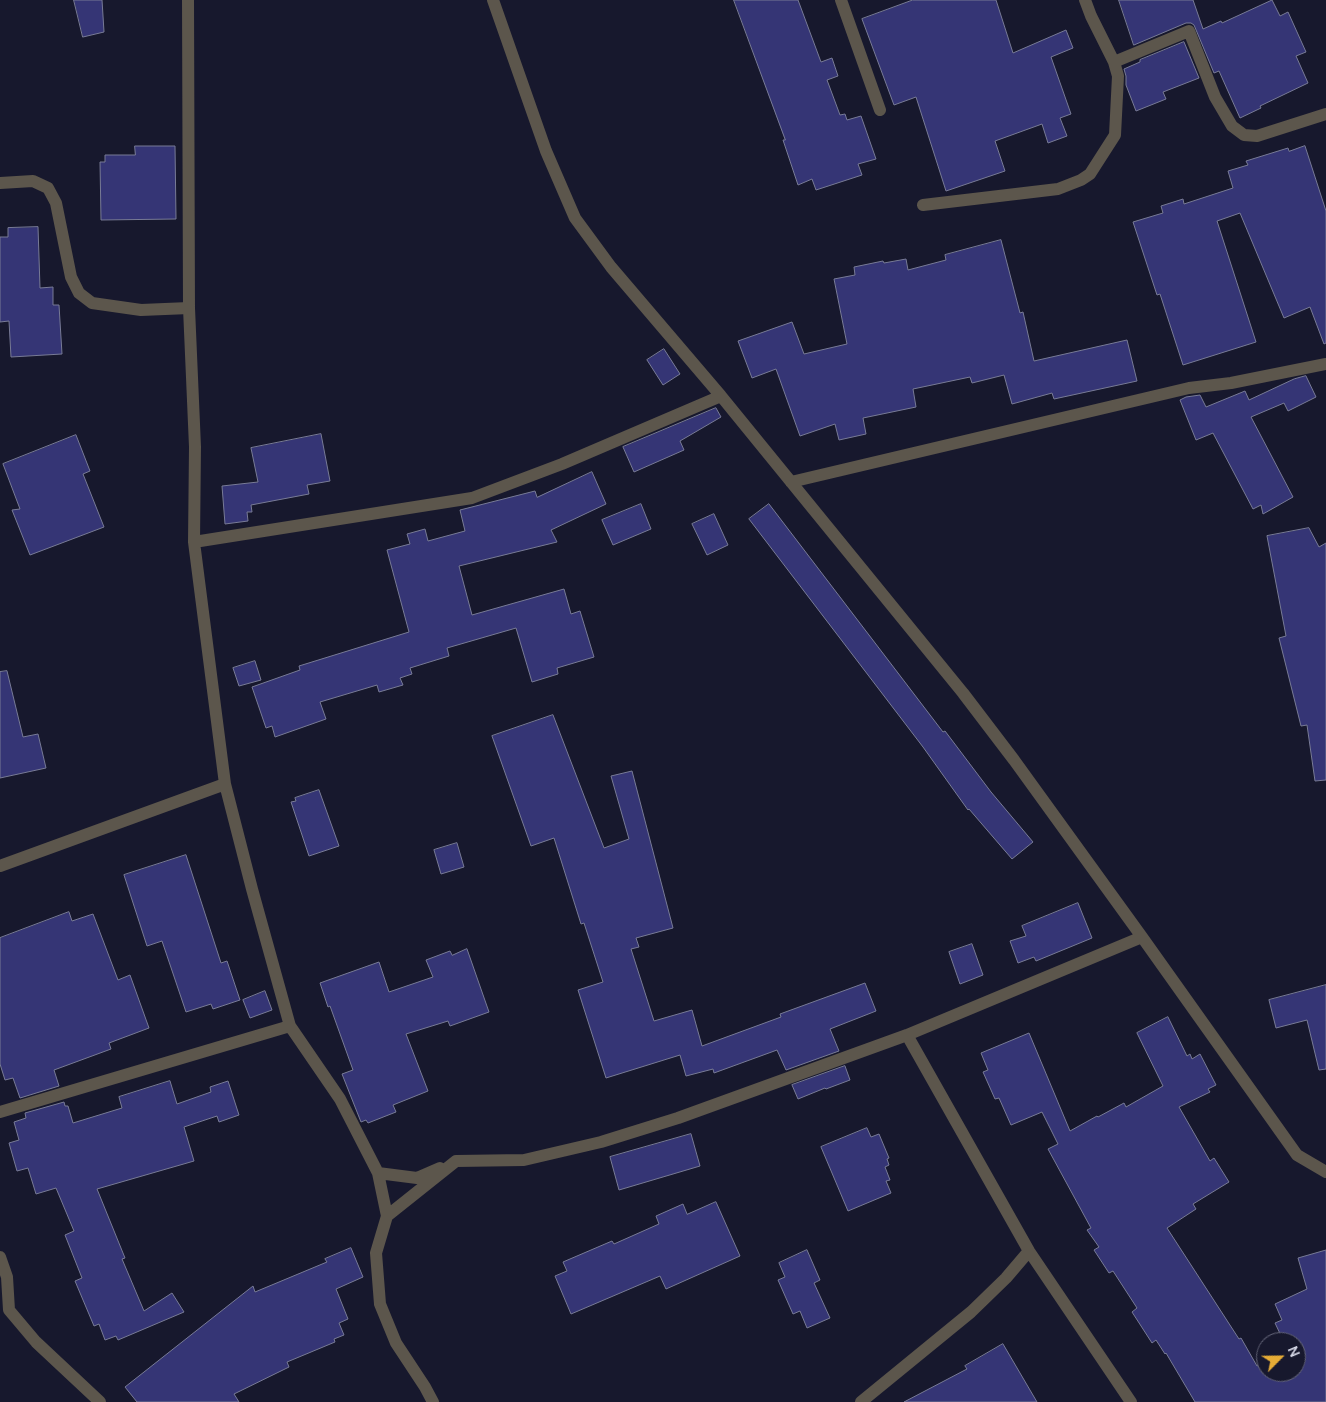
<!DOCTYPE html>
<style>
body{margin:0}
#map{position:relative;width:1326px;height:1402px;overflow:hidden;background:#17182d;font-family:Manrope,sans-serif}
canvas{display:block}
.north{position:absolute;left:1256px;top:1332px;width:50px;height:50px;box-sizing:border-box;background:#17182d;border:1px solid #636477;border-radius:50%;rotate:67deg;font-size:14px;font-weight:700;line-height:20px;text-align:center;color:#d4d6e5}
.north::after{content:'';display:block;margin:auto;width:18px;height:22px;background:#e6ac36;clip-path:polygon(50% 0,100% 100%,50% 72%,0 100%)}
</style>
<div id="map">
<canvas width="1326" height="1402"></canvas>
<div class="north">N</div>
</div>
<script>
const ctx = document.querySelector('canvas').getContext('2d');
ctx.lineJoin = 'round';
function fill(path, color) {
  ctx.fillStyle = color;
  ctx.fill(path, 'evenodd');
}
function stroke(path, color, width, dash) {
  ctx.strokeStyle = color;
  ctx.lineWidth = width;
  ctx.lineCap = dash ? 'butt' : 'round';
  ctx.setLineDash(dash || []);
  ctx.stroke(path);
}
const building = new Path2D(`
 M 74,0 L 102,0 L 104,32 L 83,37 Z
 M 734,0 L 798,0 L 821,62 L 832,58 L 838,76 L 827,80 L 840,115 L 845,114 L 847,120 L 861,116 L 876,159 L 858,164 L 862,175 L 816,190 L 812,179 L 798,185 L 783,140 L 785,140 Z
 M 913,0 L 996,0 L 1013,53 L 1066,30 L 1073,48 L 1051,57 L 1071,114 L 1060,118 L 1067,136 L 1048,143 L 1042,124 L 995,141 L 1005,171 L 946,191 L 916,97 L 894,105 L 862,19 Z
 M 1119,0 L 1193,0 L 1203,29 L 1221,21 L 1222,23 L 1272,0 L 1280,16 L 1288,12 L 1306,52 L 1296,56 L 1308,83 L 1260,106 L 1261,108 L 1240,118 L 1219,71 L 1214,73 L 1194,25 L 1191,23 L 1186,23 L 1134,45 Z
 M 1184,42 L 1199,78 L 1163,92 L 1166,99 L 1136,111 L 1126,85 L 1126,76 L 1124,69 L 1140,62 L 1140,60 Z
 M 135,146 L 175,146 L 176,219 L 101,220 L 100,162 L 105,162 L 105,155 L 135,155 Z
 M 1305,146 L 1326,211 L 1326,343 L 1324,344 L 1310,307 L 1284,318 L 1240,213 L 1217,221 L 1256,342 L 1183,365 L 1160,294 L 1157,295 L 1133,222 L 1163,213 L 1161,206 L 1183,199 L 1184,204 L 1233,188 L 1228,171 L 1248,165 L 1246,161 L 1288,148 L 1289,151 Z
 M 38,227 L 40,288 L 53,287 L 53,305 L 59,305 L 62,354 L 11,357 L 9,321 L 0,322 L 0,237 L 8,237 L 8,228 Z
 M 1001,240 L 1020,313 L 1023,312 L 1034,361 L 1127,340 L 1137,381 L 1054,399 L 1052,393 L 1012,404 L 1004,375 L 972,383 L 970,377 L 913,389 L 916,407 L 863,418 L 866,434 L 839,440 L 835,424 L 800,436 L 776,369 L 752,378 L 738,341 L 792,322 L 804,354 L 847,344 L 834,279 L 855,275 L 854,267 L 883,261 L 884,263 L 906,259 L 908,270 L 946,260 L 945,255 Z
 M 664,349 L 680,374 L 663,385 L 647,360 Z
 M 1306,376 L 1316,397 L 1288,411 L 1284,403 L 1251,417 L 1293,497 L 1263,514 L 1261,505 L 1253,509 L 1213,433 L 1196,440 L 1180,400 L 1186,397 L 1200,395 L 1206,407 L 1245,391 L 1249,400 L 1294,379 Z
 M 716,408 L 721,417 L 680,441 L 684,450 L 634,472 L 623,447 Z
 M 321,434 L 330,481 L 307,485 L 309,494 L 251,505 L 252,512 L 247,512 L 248,521 L 225,524 L 222,486 L 258,482 L 251,448 Z
 M 76,435 L 90,471 L 83,474 L 104,527 L 30,555 L 12,510 L 20,509 L 3,464 Z
 M 592,472 L 606,504 L 551,530 L 557,542 L 459,566 L 472,615 L 564,589 L 571,614 L 580,611 L 594,657 L 557,668 L 558,674 L 532,682 L 516,628 L 447,648 L 449,656 L 410,668 L 412,674 L 400,678 L 403,685 L 379,692 L 377,685 L 320,702 L 326,719 L 275,737 L 272,726 L 266,728 L 252,687 L 300,670 L 299,666 L 409,632 L 387,550 L 410,544 L 407,534 L 425,529 L 428,541 L 465,531 L 460,510 L 535,491 L 537,497 Z
 M 641,504 L 651,529 L 613,545 L 602,520 Z
 M 769,504 L 943,732 L 945,731 L 991,792 L 1033,842 L 1012,859 L 969,809 L 968,810 L 923,747 L 749,519 Z
 M 714,514 L 728,545 L 707,555 L 692,524 Z
 M 1309,528 L 1319,547 L 1326,543 L 1326,780 L 1315,781 L 1307,725 L 1301,726 L 1279,638 L 1286,636 L 1267,536 Z
 M 255,661 L 261,680 L 239,686 L 233,668 Z
 M 7,671 L 23,737 L 38,734 L 46,768 L 0,778 L 0,672 Z
 M 553,715 L 604,848 L 629,839 L 611,776 L 632,771 L 673,928 L 636,938 L 639,947 L 631,949 L 654,1021 L 692,1010 L 702,1046 L 781,1017 L 780,1014 L 865,983 L 876,1011 L 830,1029 L 839,1051 L 786,1070 L 777,1050 L 714,1073 L 713,1069 L 686,1076 L 680,1055 L 606,1078 L 578,990 L 603,982 L 584,923 L 581,924 L 554,838 L 531,846 L 492,736 Z
 M 319,790 L 339,846 L 309,856 L 291,802 L 296,801 L 295,798 Z
 M 457,843 L 464,867 L 441,874 L 434,850 Z
 M 186,855 L 221,963 L 227,961 L 240,1000 L 213,1009 L 211,1004 L 186,1012 L 162,941 L 147,946 L 124,875 Z
 M 1078,903 L 1092,938 L 1036,961 L 1034,957 L 1018,963 L 1010,941 L 1026,936 L 1022,926 Z
 M 69,912 L 72,921 L 93,914 L 118,980 L 130,975 L 149,1028 L 109,1043 L 111,1049 L 54,1070 L 59,1086 L 20,1098 L 13,1078 L 5,1080 L 0,1064 L 0,938 Z
 M 972,944 L 983,975 L 960,984 L 949,952 Z
 M 467,949 L 489,1012 L 450,1026 L 448,1021 L 406,1034 L 428,1091 L 393,1105 L 396,1112 L 368,1123 L 366,1120 L 361,1122 L 342,1074 L 353,1070 L 330,1006 L 328,1007 L 320,983 L 379,962 L 389,992 L 433,977 L 426,960 L 450,951 L 452,955 Z
 M 1326,985 L 1326,1069 L 1319,1070 L 1307,1020 L 1276,1028 L 1269,1000 Z
 M 265,991 L 272,1010 L 250,1018 L 243,1000 Z
 M 1168,1017 L 1187,1056 L 1190,1054 L 1192,1059 L 1200,1054 L 1216,1085 L 1208,1089 L 1210,1092 L 1179,1107 L 1210,1161 L 1214,1158 L 1229,1182 L 1193,1204 L 1196,1209 L 1167,1228 L 1239,1339 L 1241,1338 L 1257,1366 L 1266,1361 L 1266,1372 L 1296,1372 L 1296,1342 L 1284,1342 L 1275,1323 L 1282,1320 L 1275,1304 L 1307,1289 L 1298,1258 L 1326,1250 L 1326,1402 L 1195,1402 L 1166,1353 L 1165,1354 L 1156,1340 L 1152,1343 L 1132,1312 L 1137,1308 L 1113,1271 L 1109,1273 L 1094,1250 L 1099,1247 L 1087,1230 L 1091,1228 L 1048,1149 L 1058,1144 L 1042,1112 L 1011,1125 L 999,1098 L 995,1099 L 983,1072 L 988,1070 L 981,1053 L 1029,1033 L 1070,1131 L 1097,1116 L 1098,1117 L 1124,1103 L 1126,1107 L 1163,1086 L 1137,1033 Z
 M 845,1066 L 850,1080 L 826,1089 L 825,1088 L 798,1099 L 792,1085 Z
 M 170,1081 L 177,1104 L 211,1092 L 210,1087 L 228,1081 L 239,1115 L 219,1122 L 217,1116 L 184,1127 L 194,1161 L 97,1189 L 125,1258 L 122,1259 L 144,1311 L 172,1293 L 184,1312 L 118,1340 L 116,1336 L 105,1340 L 99,1324 L 94,1326 L 75,1281 L 82,1278 L 65,1235 L 74,1231 L 56,1188 L 36,1194 L 28,1168 L 17,1171 L 9,1143 L 19,1140 L 14,1122 L 26,1118 L 25,1113 L 64,1102 L 65,1106 L 68,1106 L 73,1123 L 122,1108 L 119,1097 Z
 M 867,1128 L 871,1137 L 879,1134 L 889,1158 L 887,1159 L 889,1165 L 885,1167 L 890,1180 L 886,1181 L 891,1193 L 848,1211 L 821,1147 Z
 M 691,1134 L 700,1166 L 619,1190 L 610,1157 Z
 M 716,1202 L 740,1256 L 666,1289 L 660,1276 L 571,1314 L 555,1276 L 567,1271 L 563,1262 L 612,1241 L 614,1244 L 659,1224 L 656,1216 L 683,1204 L 687,1214 Z
 M 351,1248 L 363,1277 L 336,1289 L 348,1319 L 339,1323 L 344,1335 L 334,1339 L 335,1342 L 287,1362 L 289,1367 L 234,1394 L 239,1402 L 137,1402 L 125,1387 L 253,1286 L 255,1292 L 327,1262 L 325,1259 Z
 M 807,1250 L 820,1280 L 814,1283 L 830,1318 L 807,1328 L 800,1311 L 793,1314 L 778,1280 L 785,1277 L 779,1263 Z
 M 1003,1344 L 1037,1402 L 904,1402 L 967,1369 L 965,1366 Z`);
const minor = new Path2D(`
 M 188,0 L 189,308 L 195,447 L 194,542 L 225,784 L 252,889 L 290,1026 L 340,1099 L 378,1173 L 387,1216 L 376,1253 L 380,1304 L 396,1343 L 425,1387 L 433,1402
 M 493,0 L 546,151 L 575,218 L 611,267 L 721,396 L 963,693 L 1014,760 L 1142,937 L 1297,1155 L 1326,1172
 M 841,0 L 880,110
 M 1114,62 L 1189,31 L 1215,97 L 1232,126 L 1244,135 L 1257,136 L 1326,114
 M 0,183 L 33,181 L 48,188 L 56,203 L 71,277 L 79,293 L 92,303 L 141,310 L 189,308
 M 923,205 L 1058,189 L 1081,180 L 1090,174 L 1115,135 L 1118,76 L 1114,62 L 1091,16 L 1085,0
 M 791,482 L 1189,388 L 1231,383 L 1326,364
 M 194,542 L 472,498 L 562,464 L 721,396
 M 0,866 L 225,784
 M 907,1035 L 1029,1251 L 1131,1402
 M 0,1112 L 290,1026
 M 378,1173 L 417,1178 L 440,1168
 M 387,1216 L 456,1161 L 524,1160 L 601,1142 L 678,1118 L 907,1035 L 1142,937
 M 0,1257 L 7,1277 L 9,1310 L 36,1342 L 100,1402
 M 861,1402 L 971,1312 L 1006,1278 L 1029,1251`);
fill(building, '#353575');
stroke(building, '#787b96', 1);
stroke(minor, '#5c564c', 12);
</script>
